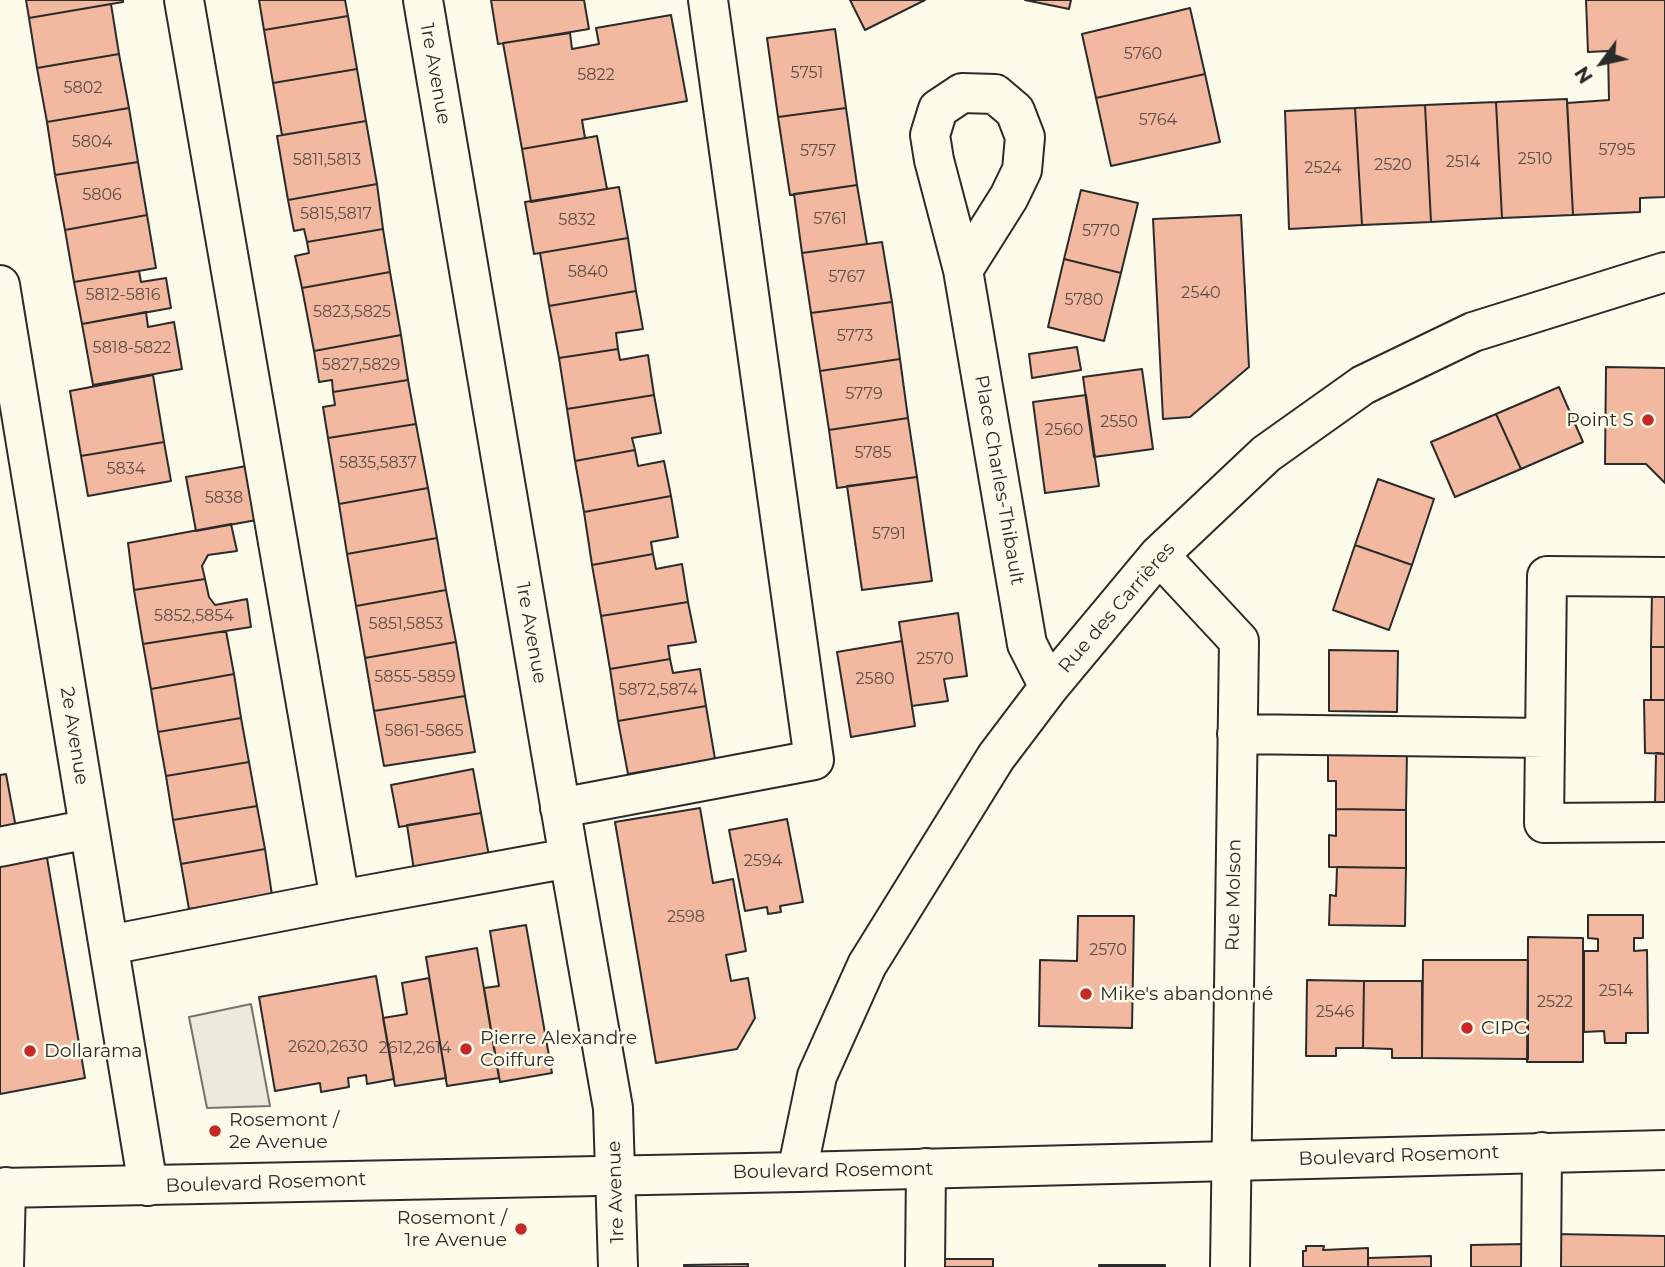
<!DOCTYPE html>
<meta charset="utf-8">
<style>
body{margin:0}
#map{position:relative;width:1665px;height:1267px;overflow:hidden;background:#fdfbea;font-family:Montserrat,sans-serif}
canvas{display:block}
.north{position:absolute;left:1567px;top:28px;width:70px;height:70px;-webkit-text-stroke:5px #fdfbea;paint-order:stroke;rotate:237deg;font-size:19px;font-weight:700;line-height:28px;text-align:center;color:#2b2b2b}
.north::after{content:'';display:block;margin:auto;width:24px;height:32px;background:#2b2b2b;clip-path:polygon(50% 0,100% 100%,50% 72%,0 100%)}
</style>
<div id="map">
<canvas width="1665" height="1267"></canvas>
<div class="north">N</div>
</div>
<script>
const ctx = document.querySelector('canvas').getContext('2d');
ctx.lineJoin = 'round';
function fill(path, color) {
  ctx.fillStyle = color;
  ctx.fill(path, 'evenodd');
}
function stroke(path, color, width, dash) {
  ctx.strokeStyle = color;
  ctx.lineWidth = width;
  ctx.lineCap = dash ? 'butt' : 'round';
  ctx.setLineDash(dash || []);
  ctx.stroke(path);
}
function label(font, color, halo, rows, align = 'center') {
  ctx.font = font + ' Montserrat,sans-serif';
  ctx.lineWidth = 5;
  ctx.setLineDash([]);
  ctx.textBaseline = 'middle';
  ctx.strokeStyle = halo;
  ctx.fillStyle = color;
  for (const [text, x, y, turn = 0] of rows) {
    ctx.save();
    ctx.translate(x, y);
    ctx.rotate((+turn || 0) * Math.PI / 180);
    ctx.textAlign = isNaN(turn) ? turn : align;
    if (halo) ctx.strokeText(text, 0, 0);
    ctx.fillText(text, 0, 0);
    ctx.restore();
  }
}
const parking = new Path2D(`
 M 251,1004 L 270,1106 L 207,1108 L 189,1017 Z`);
const building = new Path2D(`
 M 26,0 L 123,0 L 123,2 L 29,18 Z
 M 259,0 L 345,0 L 348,16 L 264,30 Z
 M 491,0 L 584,0 L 589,29 L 498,44 Z
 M 850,0 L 925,0 L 865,30 Z
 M 1025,0 L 1071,0 L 1069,9 Z
 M 1586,0 L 1665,0 L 1665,197 L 1640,198 L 1640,212 L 1573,215 L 1567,103 L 1609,100 L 1608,51 L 1588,52 Z
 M 111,4 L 119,54 L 37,68 L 29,18 Z
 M 1190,8 L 1205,74 L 1096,98 L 1082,34 Z
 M 671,15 L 687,101 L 582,120 L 585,138 L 522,149 L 503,43 L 570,33 L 572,49 L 599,44 L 596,28 Z
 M 348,16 L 357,69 L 273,83 L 264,30 Z
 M 835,29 L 846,108 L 778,117 L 767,38 Z
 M 119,54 L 129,108 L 47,122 L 37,68 Z
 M 357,69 L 366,121 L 282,135 L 273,83 Z
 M 1205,74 L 1220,142 L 1111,166 L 1096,98 Z
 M 1567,99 L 1573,215 L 1502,218 L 1496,102 Z
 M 1496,102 L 1502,218 L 1431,222 L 1425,105 Z
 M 1425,105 L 1431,222 L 1362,225 L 1355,108 Z
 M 129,108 L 138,162 L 55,175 L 47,122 Z
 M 846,108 L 857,185 L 790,195 L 778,117 Z
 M 1355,108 L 1362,225 L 1289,229 L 1285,111 Z
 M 366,121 L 377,184 L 288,200 L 277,136 Z
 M 597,136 L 607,189 L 531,202 L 522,149 Z
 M 138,162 L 147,215 L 65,230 L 55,175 Z
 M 377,184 L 383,229 L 307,242 L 304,229 L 294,231 L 288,200 Z
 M 857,185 L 867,244 L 802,253 L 794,194 Z
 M 619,187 L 628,238 L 534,254 L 525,202 Z
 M 1081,190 L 1138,203 L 1121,273 L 1064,259 Z
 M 147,215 L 156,268 L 74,282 L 65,230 Z
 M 1241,215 L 1249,367 L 1190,417 L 1163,419 L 1153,219 Z
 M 383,229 L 390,272 L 302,288 L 295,256 L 309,253 L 307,242 Z
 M 628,238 L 636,291 L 549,306 L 540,253 Z
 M 882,242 L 892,302 L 811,313 L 802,253 Z
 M 1064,259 L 1121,273 L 1104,341 L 1048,327 Z
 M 139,271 L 141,282 L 166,278 L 171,308 L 82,324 L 74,282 Z
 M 390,272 L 401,335 L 314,351 L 302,288 Z
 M 636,291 L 643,329 L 616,333 L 618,349 L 559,358 L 549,306 Z
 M 892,302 L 900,359 L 820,371 L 811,313 Z
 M 146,312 L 148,327 L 174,322 L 182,369 L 93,385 L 82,324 Z
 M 401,335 L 408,380 L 333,392 L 332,380 L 319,382 L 314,351 Z
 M 1077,347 L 1081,370 L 1032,378 L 1029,354 Z
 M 618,349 L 620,360 L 648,355 L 654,395 L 567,409 L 559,358 Z
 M 900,359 L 908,418 L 829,430 L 820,371 Z
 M 1606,367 L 1665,368 L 1665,483 L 1646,464 L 1605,464 Z
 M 1142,369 L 1153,449 L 1094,457 L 1083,377 Z
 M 153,375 L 164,442 L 81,456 L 70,391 Z
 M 408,380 L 416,424 L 328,438 L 323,407 L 335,405 L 333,392 Z
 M 1559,387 L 1583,442 L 1521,469 L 1496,414 Z
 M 654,395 L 661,433 L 632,438 L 635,450 L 575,461 L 567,409 Z
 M 1086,395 L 1099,486 L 1045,493 L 1033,402 Z
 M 1496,414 L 1521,469 L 1455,497 L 1431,442 Z
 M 908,418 L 917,477 L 837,488 L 829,430 Z
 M 416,424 L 428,488 L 339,504 L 328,438 Z
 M 164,442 L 171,481 L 88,496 L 81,456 Z
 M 635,450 L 638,466 L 664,461 L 671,496 L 584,512 L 575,461 Z
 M 252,465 L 262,519 L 196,531 L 186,477 Z
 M 917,477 L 932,581 L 862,590 L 847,486 Z
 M 1378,479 L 1434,499 L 1412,565 L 1355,545 Z
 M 428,488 L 437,538 L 347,554 L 339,504 Z
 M 671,496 L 678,537 L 651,542 L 653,554 L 592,565 L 584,512 Z
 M 231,524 L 237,551 L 208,555 L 202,566 L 205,579 L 134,590 L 128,543 Z
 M 437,538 L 446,590 L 356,606 L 347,554 Z
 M 1355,545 L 1412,565 L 1389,630 L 1333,610 Z
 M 653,554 L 656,569 L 682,564 L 688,602 L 601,616 L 592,565 Z
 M 205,579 L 209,597 L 215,605 L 247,599 L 251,627 L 143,644 L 134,590 Z
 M 446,590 L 456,642 L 365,658 L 356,606 Z
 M 1652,591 L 1665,591 L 1665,647 L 1651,647 Z
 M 688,602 L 696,642 L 668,646 L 670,659 L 610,669 L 601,616 Z
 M 958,613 L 967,676 L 944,679 L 948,701 L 912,706 L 899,622 Z
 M 226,631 L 234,674 L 151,689 L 143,644 Z
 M 902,641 L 915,726 L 851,737 L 837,652 Z
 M 456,642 L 465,696 L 374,711 L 365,658 Z
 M 1651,647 L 1665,647 L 1665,700 L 1651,700 Z
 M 1329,650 L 1398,651 L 1397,712 L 1329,711 Z
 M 670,659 L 673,673 L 700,669 L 706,706 L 618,721 L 610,669 Z
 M 234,674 L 241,718 L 158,732 L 151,689 Z
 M 465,696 L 475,752 L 384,766 L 374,711 Z
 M 1644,700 L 1665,700 L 1665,754 L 1645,753 Z
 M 706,706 L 715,759 L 628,774 L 618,721 Z
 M 241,718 L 249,762 L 166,776 L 158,732 Z
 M 1328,750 L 1407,751 L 1406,810 L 1336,809 L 1336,781 L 1328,781 Z
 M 1656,753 L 1665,754 L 1665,806 L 1655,805 Z
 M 249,762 L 257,806 L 173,820 L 166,776 Z
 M 473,769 L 481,813 L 399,827 L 391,785 Z
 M 6,774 L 16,828 L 0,831 L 0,775 Z
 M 257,806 L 265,849 L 181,864 L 173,820 Z
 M 700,808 L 713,883 L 733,879 L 746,951 L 726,955 L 731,981 L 748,978 L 755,1018 L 737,1049 L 656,1063 L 615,822 Z
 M 1336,809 L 1406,810 L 1406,868 L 1329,867 L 1329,835 L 1336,836 Z
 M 481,813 L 489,856 L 414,870 L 407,825 Z
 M 787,819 L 803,902 L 780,906 L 781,912 L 768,914 L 767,907 L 745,911 L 729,830 Z
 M 265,849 L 272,895 L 189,909 L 181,864 Z
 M 46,852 L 85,1078 L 0,1094 L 0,861 Z
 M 1337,867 L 1406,868 L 1405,926 L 1329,925 L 1330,895 L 1336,896 Z
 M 1588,915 L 1643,915 L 1643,938 L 1634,938 L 1634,951 L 1647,950 L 1648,1033 L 1626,1033 L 1626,1043 L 1605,1043 L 1604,1031 L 1584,1032 L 1584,951 L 1598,951 L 1598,939 L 1588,938 Z
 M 1078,916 L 1134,916 L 1132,1028 L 1039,1026 L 1040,960 L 1077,961 Z
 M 526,925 L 552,1073 L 500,1082 L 484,988 L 499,986 L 490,931 Z
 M 1528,937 L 1583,938 L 1583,1062 L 1527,1062 Z
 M 477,948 L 499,1078 L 447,1086 L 426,957 Z
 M 1423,960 L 1528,960 L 1528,1059 L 1422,1058 Z
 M 376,976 L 394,1079 L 367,1084 L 366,1075 L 348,1078 L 349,1087 L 321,1092 L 320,1083 L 275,1091 L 259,997 Z
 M 429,978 L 446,1078 L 395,1086 L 383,1018 L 407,1014 L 402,983 Z
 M 1307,980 L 1364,981 L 1363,1048 L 1336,1048 L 1336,1056 L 1306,1056 Z
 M 1364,981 L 1422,981 L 1422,1058 L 1392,1058 L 1392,1049 L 1363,1048 Z
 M 1555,1234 L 1665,1236 L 1665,1267 L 1555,1267 Z
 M 1526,1244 L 1526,1267 L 1471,1267 L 1471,1245 Z
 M 1306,1246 L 1324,1246 L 1323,1250 L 1368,1248 L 1368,1267 L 1303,1267 L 1303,1251 L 1306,1251 Z
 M 1431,1256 L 1431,1267 L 1368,1267 L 1368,1258 Z
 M 939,1259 L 993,1259 L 993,1267 L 939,1267 Z
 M 748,1264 L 748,1267 L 684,1267 L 684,1265 Z
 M 1099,1265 L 1165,1265 L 1165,1267 L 1099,1267 Z`);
const minor = new Path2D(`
 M 184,0 L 340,900
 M 423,0 L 569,858 L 613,1108 L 618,1267
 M 963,270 L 1009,197 L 1022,170 L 1025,137 L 1015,111 L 995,94 L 962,93 L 938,109 L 930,135 L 934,160 L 963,270 L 1027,644 L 1049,687
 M 0,285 L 148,1186
 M 1159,555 L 1239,641 L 1230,1267
 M 1665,577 L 1547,576 L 1544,823 L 1665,822
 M 1237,734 L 1545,738
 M 560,808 L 814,760 L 708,0
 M 0,847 L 89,829
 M 109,945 L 340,900 L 569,858
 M 797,1172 L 817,1076 L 867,965 L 996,757 L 1049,687 L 1159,555 L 1266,454 L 1363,385 L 1473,332 L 1665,272
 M 4,1267 L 6,1187
 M 925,1267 L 926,1168
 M 1541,1267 L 1542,1152`);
const major = new Path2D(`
 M 0,1188 L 797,1172 L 1665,1150`);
const markers = [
 [1648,420,7,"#c62828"],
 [1086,994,7,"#c62828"],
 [1467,1028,7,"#c62828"],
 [466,1049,7,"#c62828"],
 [30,1051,7,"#c62828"],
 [215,1131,7,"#c62828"],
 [521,1229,7,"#c62828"]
];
const numberNames = [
 ["5760",1143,54],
 ["5751",807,73],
 ["5822",596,75],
 ["5802",83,88],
 ["5764",1158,120],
 ["5804",92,142],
 ["5795",1617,150],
 ["5757",818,151],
 ["2510",1535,159],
 ["5811,5813",327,160],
 ["2514",1463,162],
 ["2520",1393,165],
 ["2524",1323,168],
 ["5806",102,195],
 ["5815,5817",336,214],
 ["5761",830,219],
 ["5832",577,220],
 ["5770",1101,231],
 ["5840",588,272],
 ["5767",847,277],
 ["2540",1201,293],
 ["5812-5816",123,295],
 ["5780",1084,300],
 ["5823,5825",352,312],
 ["5773",855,336],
 ["5818-5822",132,348],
 ["5827,5829",361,365],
 ["5779",864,394],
 ["2550",1119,422],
 ["2560",1064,430],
 ["5785",873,453],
 ["5835,5837",378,463],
 ["5834",126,469],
 ["5838",224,498],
 ["5791",889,534],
 ["5852,5854",194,616],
 ["5851,5853",406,624],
 ["2570",935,659],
 ["5855-5859",415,677],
 ["2580",875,679],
 ["5872,5874",658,690],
 ["5861-5865",424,731],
 ["2594",763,861],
 ["2598",686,917],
 ["2570",1108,950],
 ["2514",1616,991],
 ["2522",1555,1002],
 ["2546",1335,1012],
 ["2620,2630",328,1047],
 ["2612,2614",415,1048]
];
const streetNames = [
 ["1re Avenue",435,74,80],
 ["Place Charles-Thibault",999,480,80],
 ["Rue des Carrières",1117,608,-49],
 ["1re Avenue",531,633,80],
 ["2e Avenue",74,736,81],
 ["Rue Molson",1234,895,-89],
 ["Boulevard Rosemont",1399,1156,-2],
 ["Boulevard Rosemont",833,1171,-1],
 ["Boulevard Rosemont",266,1183,-2],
 ["1re Avenue",616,1192,-92]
];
const poiNames = [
 ["Point S",1634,420,"right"],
 ["Mike's abandonné",1100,994],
 ["CIPC",1481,1028],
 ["Pierre Alexandre",480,1038],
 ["Coiffure",480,1060],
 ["Dollarama",44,1051],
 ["Rosemont /",229,1120],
 ["2e Avenue",229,1142],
 ["Rosemont /",507,1218,"right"],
 ["1re Avenue",507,1240,"right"]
];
fill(parking, '#eceadb');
stroke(parking, '#74746e', 2);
fill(building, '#f2b8a0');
stroke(building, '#2b2b2b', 2);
stroke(minor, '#2b2b2b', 42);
stroke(major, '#2b2b2b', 42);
stroke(minor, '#fdfbea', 38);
stroke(major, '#fdfbea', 38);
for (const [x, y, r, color] of markers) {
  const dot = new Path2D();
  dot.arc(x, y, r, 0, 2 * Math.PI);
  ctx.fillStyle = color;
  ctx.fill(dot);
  stroke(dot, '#fdfbea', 2.5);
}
label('16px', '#5d4e48', null, numberNames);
label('19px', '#2b2b2b', '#fdfbea', streetNames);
label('19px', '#2b2b2b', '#fdfbea', poiNames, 'left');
</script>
